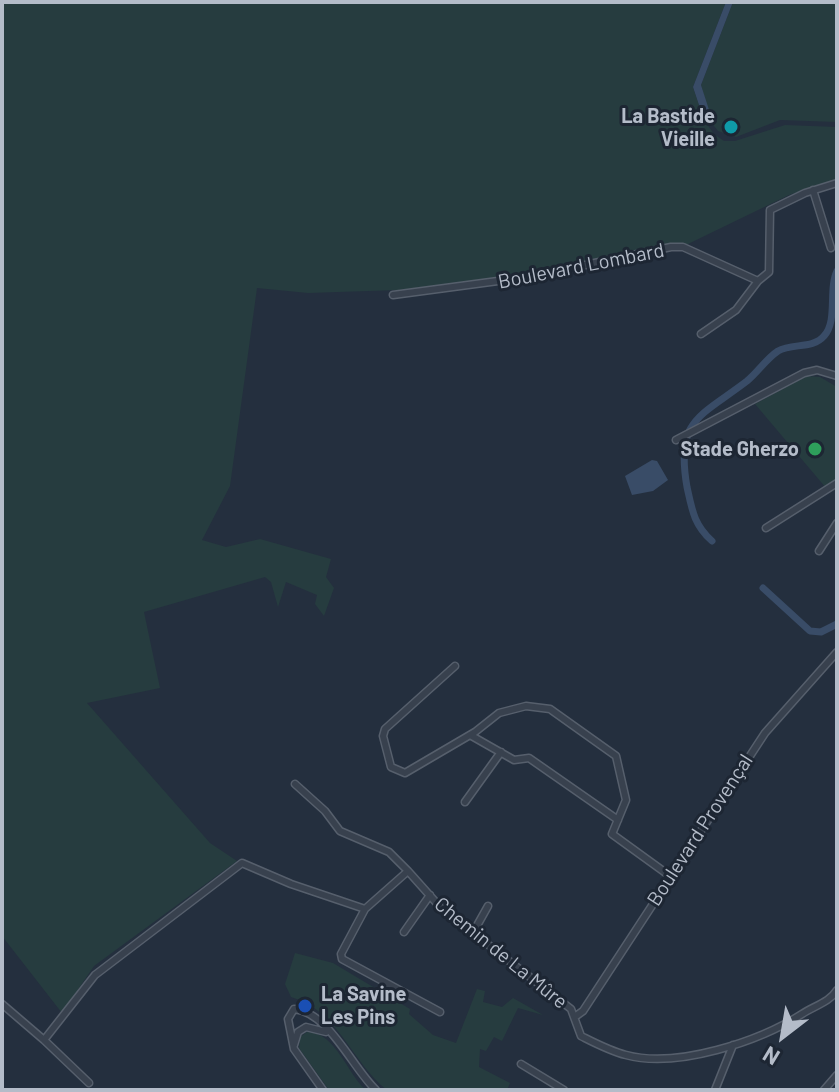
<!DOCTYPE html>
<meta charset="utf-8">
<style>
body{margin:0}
#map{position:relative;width:839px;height:1092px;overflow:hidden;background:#242f3e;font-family:Barlow,sans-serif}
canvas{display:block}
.frame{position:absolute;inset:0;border:4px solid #b4bcc9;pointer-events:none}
.north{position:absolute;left:743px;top:996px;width:80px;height:80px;-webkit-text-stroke:6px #1d2633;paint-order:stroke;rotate:211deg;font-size:22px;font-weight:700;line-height:32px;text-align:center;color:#b4bcc9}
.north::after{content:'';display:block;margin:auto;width:28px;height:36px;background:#b4bcc9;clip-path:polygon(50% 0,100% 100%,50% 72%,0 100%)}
</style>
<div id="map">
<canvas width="839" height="1092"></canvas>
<div class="frame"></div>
<div class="north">N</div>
</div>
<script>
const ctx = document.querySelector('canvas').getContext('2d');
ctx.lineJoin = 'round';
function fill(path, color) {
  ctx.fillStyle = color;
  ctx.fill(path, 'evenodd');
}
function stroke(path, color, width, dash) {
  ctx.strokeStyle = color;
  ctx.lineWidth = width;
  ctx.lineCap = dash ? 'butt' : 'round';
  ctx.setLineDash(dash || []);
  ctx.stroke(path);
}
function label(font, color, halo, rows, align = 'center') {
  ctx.font = font + ' Barlow,sans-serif';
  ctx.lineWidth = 6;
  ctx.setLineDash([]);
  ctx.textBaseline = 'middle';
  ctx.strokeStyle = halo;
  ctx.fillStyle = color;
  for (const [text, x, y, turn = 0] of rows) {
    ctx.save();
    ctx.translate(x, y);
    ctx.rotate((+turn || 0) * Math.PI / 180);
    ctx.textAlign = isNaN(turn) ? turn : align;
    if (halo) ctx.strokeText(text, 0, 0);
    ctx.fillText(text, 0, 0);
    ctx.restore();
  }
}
const green = new Path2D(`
 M 2,2 L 726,2 L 693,87 L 704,120 L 714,134 L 724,141 L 735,141 L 785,125 L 837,127 L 837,179 L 789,195 L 686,245 L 429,289 L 308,293 L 257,288 L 230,486 L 202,540 L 226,547 L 260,539 L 331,559 L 326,577 L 334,588 L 324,616 L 315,604 L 317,595 L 286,582 L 278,607 L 271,582 L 265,577 L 144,612 L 160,688 L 87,703 L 210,843 L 237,861 L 94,966 L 62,1013 L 2,936 Z
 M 733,2 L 837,2 L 837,122 L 780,120 L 736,137 L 718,131 L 711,122 L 701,85 Z
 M 807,376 L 820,377 L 837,387 L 837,481 L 826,488 L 755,404 Z
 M 295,953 L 333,963 L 410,1009 L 409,1014 L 433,1035 L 456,1043 L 477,989 L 485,991 L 483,1002 L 502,1007 L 513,998 L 543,1015 L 518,1008 L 502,1041 L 494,1037 L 486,1051 L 480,1049 L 479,1067 L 510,1083 L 507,1090 L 387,1090 C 352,1063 338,1010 291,997 L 285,984 Z
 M 307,1032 C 336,1032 347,1074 366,1090 L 329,1090 L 299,1048 L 300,1037 Z`);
const water = new Path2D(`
 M 726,2 L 733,2 L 701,85 L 711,116 L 704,120 L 693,87 Z
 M 652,460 L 657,461 L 668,480 L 653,491 L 632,495 L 625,476 Z`);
const canal = new Path2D(`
 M 712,541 C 694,525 692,510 687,487 C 675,419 700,417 747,381 C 758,372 766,359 778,351 C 792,343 813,349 824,336 C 838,321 828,290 837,271
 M 763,588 L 810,631 L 821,632 L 837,624`);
const minor = new Path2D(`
 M 813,190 L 831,248
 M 393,295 L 528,277 L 671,247 L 683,247 L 758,281 L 769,272 L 770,210 L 805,193 L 837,183
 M 701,334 L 736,310 L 758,281
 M 676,440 L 804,373 L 817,370 L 837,376
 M 766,528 L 837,483
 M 819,551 L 837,523
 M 455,666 L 385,729 L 383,736 L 391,767 L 405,773 L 475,732 L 499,713 L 526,706 L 550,709 L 616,756 L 626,800 L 612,834 L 670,876
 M 470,735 L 514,760 L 529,758 L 618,820
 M 295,784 L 325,811 L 340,831 L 389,852 L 408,871
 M 465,802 L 501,752
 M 365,909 L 341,954 L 342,959 L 440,1012
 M 474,931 L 488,906
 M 404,932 L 430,895
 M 2,1004 L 44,1040 L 95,975 L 242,863 L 291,884 L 365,909 L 408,871 L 441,908 L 571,1009 L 581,1036 C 595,1043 610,1051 626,1055 C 677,1069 760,1041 802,1014 C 814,1006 830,1002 837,990
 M 576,1016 L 583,1011 L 765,733 L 837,652
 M 44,1040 L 89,1083
 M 294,1045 L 298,1032 L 306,1027 L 326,1032
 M 521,1064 L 564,1090
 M 323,1090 L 294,1049 L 288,1019 L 294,1009 C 329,1012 353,1069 376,1090
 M 715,1090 L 733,1045
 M 824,1090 L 837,1075`);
const markers = [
 [731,127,8,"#0f9aa8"],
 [815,449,8,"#2e9e5b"],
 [305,1006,8,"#1a4fb4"]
];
const poiNames = [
 ["La Bastide",715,116],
 ["Vieille",715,139],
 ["Stade Gherzo",799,449],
 ["La Savine",321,994,"left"],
 ["Les Pins",321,1017,"left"]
];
const streetNames = [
 ["Boulevard Lombard",581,266,-11],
 ["Boulevard Provençal",700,830,-57],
 ["Chemin de La Mûre",501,953,39]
];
fill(green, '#263c3f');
fill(water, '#394c67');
stroke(canal, '#394c67', 7);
stroke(minor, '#565f6c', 9);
stroke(minor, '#38414e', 6);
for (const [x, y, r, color] of markers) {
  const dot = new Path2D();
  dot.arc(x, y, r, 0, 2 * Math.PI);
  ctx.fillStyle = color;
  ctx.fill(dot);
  stroke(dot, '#1d2633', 3);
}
label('bold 20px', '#b4bcc9', '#1d2633', poiNames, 'right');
label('20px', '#b4bcc9', '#1d2633', streetNames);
</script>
